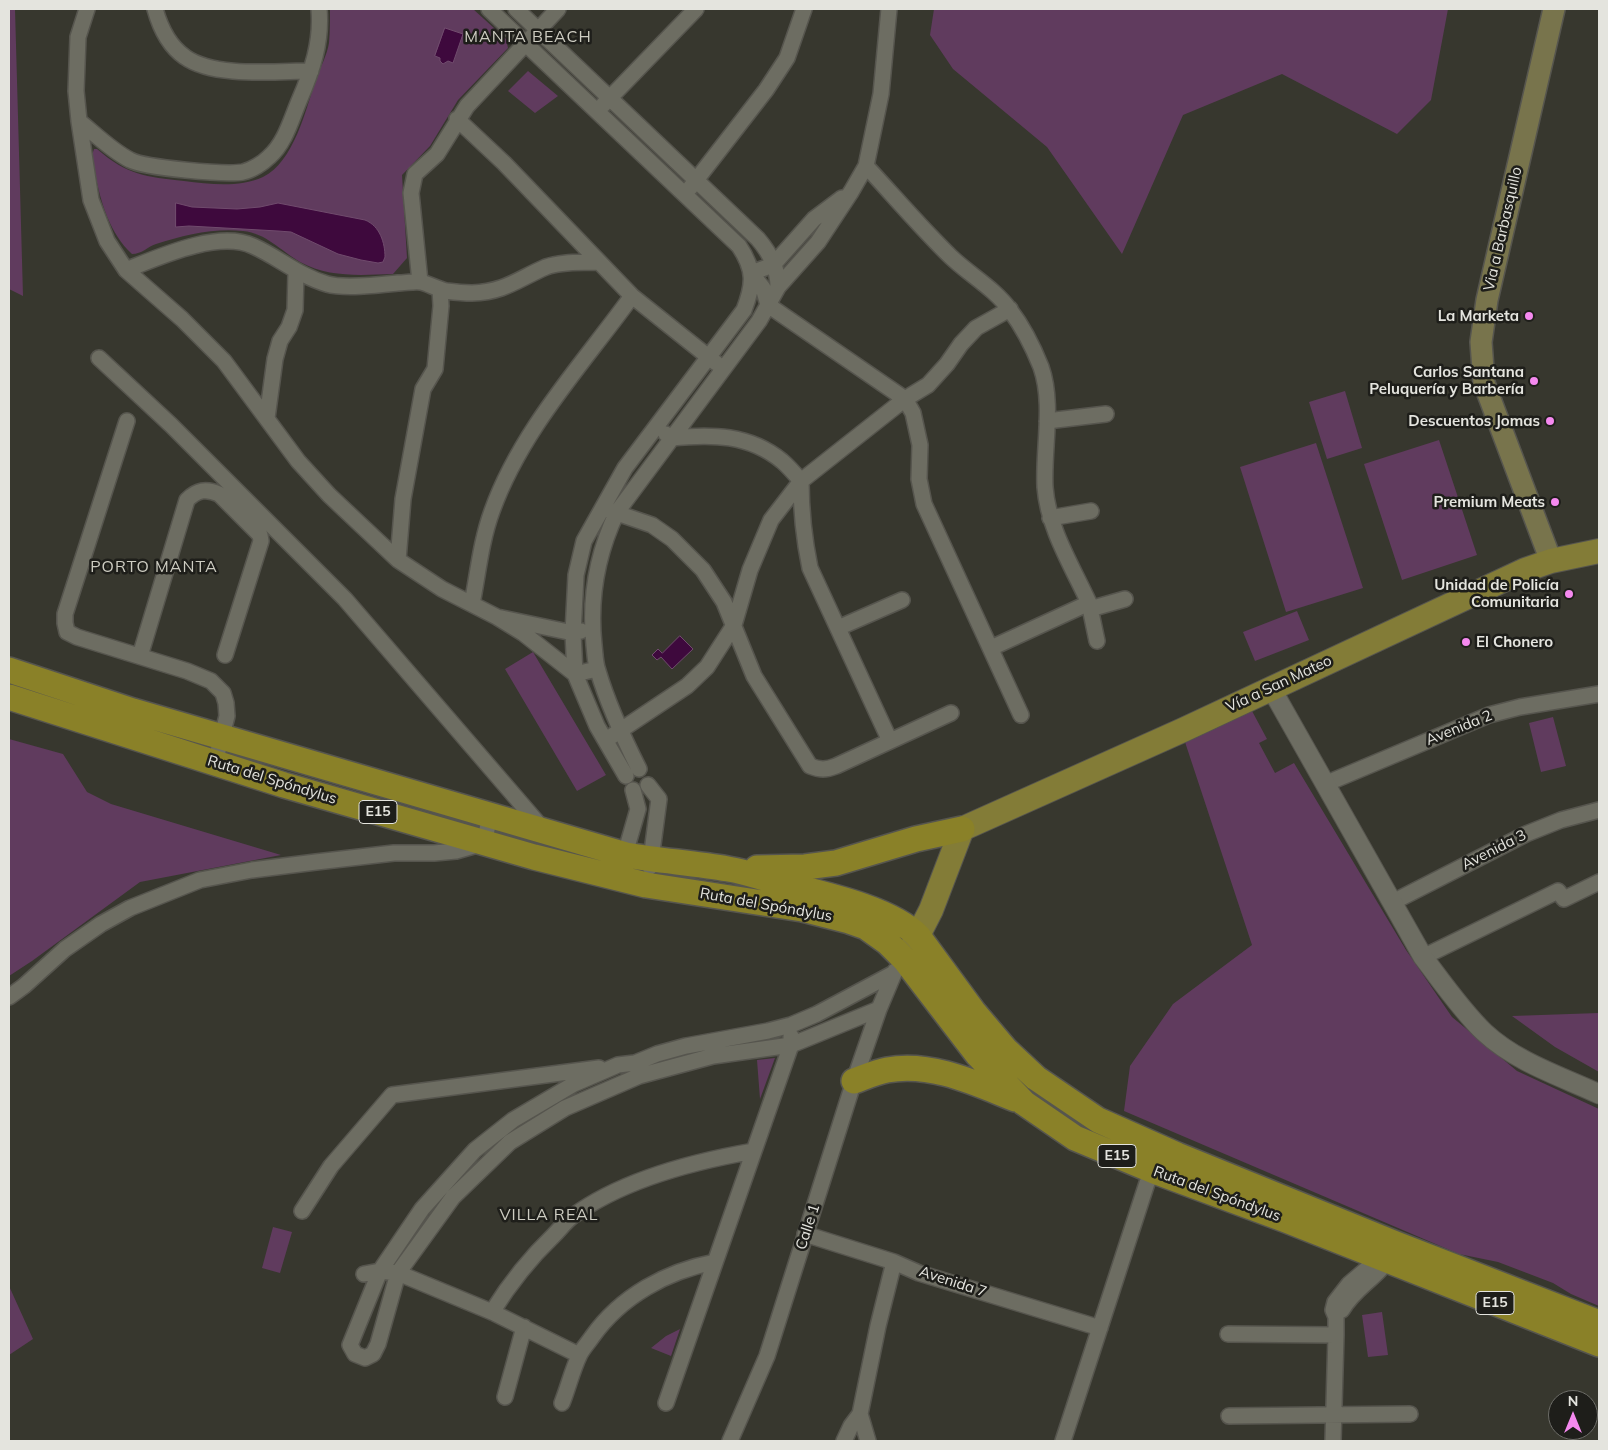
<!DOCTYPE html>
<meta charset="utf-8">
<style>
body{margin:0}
#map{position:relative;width:1608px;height:1450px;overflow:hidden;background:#37372e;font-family:Mulish,sans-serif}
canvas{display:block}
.frame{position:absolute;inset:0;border:10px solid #e4e4de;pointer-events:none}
.north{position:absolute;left:1548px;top:1390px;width:50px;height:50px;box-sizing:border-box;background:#1e1e1a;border:1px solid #6d6d68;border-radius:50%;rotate:0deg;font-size:14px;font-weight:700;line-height:20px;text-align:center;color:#e4e4de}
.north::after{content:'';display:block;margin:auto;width:18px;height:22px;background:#f589ef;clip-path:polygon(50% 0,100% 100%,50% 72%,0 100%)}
</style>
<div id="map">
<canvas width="1608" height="1450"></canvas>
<div class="frame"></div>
<div class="north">N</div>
</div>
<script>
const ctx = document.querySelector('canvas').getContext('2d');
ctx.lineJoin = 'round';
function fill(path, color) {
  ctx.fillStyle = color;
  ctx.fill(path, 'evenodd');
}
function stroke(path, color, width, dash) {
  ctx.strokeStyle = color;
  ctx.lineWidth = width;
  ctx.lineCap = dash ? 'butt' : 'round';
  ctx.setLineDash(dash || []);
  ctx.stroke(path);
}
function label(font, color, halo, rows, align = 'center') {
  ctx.font = font + ' Mulish,sans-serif';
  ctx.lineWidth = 5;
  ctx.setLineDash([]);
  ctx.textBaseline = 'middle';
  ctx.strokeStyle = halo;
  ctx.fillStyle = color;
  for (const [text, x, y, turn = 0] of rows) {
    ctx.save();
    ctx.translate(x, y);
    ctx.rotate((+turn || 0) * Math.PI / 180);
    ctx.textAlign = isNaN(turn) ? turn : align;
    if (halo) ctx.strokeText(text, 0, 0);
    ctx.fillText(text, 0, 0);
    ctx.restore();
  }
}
const green = new Path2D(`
 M 9,9 L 15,9 L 23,296 L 9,289 Z
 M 330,9 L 473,9 L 506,39 L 508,48 L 458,100 L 430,146 L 402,175 L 407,258 L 393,274 C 361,275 329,278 300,262 C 281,251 266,233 243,231 C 214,228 184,235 156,244 C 147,247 142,254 132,254 C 110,234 100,201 95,172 C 93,165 91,156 94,149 L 97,149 C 127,175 146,177 184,181 C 210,184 238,188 263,177 C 294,162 306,109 316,79 C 320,68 327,55 329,43 C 330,32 330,20 330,9 Z
 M 934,9 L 1448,9 L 1431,100 L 1397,134 L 1282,74 L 1183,115 L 1122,254 L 1047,147 L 953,69 L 930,35 Z
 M 528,71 L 558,96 L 535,113 L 508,91 Z
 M 1345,391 L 1362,448 L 1327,459 L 1309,402 Z
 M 1439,440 L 1477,555 L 1402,580 L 1364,464 Z
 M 1316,443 L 1363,588 L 1286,612 L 1240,467 Z
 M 1297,611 L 1309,640 L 1255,661 L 1243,632 Z
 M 533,652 L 606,775 L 577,791 L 505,669 Z
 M 1252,711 L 1267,739 L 1259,743 L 1275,773 L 1294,763 L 1406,950 L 1452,1017 L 1517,1071 L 1599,1109 L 1599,1306 L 1571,1294 L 1553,1283 L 1498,1262 L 1459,1254 L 1124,1111 L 1130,1066 L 1173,1004 L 1252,945 L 1185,742 Z
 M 1553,717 L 1566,766 L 1541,772 L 1529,723 Z
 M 9,739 L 63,754 L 87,792 L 111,804 L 281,855 L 140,882 L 32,961 L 9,976 Z
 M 1599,1013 L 1599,1072 L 1555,1047 L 1512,1016 Z
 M 775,1058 L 760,1099 L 757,1060 Z
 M 273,1227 L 292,1232 L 280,1273 L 262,1268 Z
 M 9,1286 L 33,1339 L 9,1355 Z
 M 1382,1312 L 1388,1355 L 1368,1357 L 1362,1315 Z
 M 680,1329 L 671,1356 L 651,1348 L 666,1336 Z`);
const water = new Path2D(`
 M 445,28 L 463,34 L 453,63 L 448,61 L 443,64 L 440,61 L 440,58 L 435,56 Z
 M 176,203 L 192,207 L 237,209 L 260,207 L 278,203 L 365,220 C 380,226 385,243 385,257 L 383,262 L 378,263 L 361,260 L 338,254 L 291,232 L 278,231 L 189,226 L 176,227 Z
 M 680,636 L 693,649 L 672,669 L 661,657 L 657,660 L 652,655 L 658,649 L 662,653 Z`);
const minor = new Path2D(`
 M 87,9 L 78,37 L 76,91 L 79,121 L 91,200 L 107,241 L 126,270 L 182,319 L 224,361 L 298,461 L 329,495 L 398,560 L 442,589 L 497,617
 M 155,9 C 160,27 169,46 185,57 C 214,78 277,71 311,71
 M 489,9 L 739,246 C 755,270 754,284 744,310 L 625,468 L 584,541 L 576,575 L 573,633 L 575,674 L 597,726 L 626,776
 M 516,9 L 758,239 C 770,253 778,269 778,287
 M 603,105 L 696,9
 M 457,119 L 504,163 L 632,296 L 716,363
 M 79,121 C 95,134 112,151 130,160 C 145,168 226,175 243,172 C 252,170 263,163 269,157 C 285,143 291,120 299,101 C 312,71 322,42 319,9
 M 866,166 C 894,196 921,228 951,257 C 970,275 995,289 1010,310 C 1023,327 1033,347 1041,367 C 1054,404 1043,448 1045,487 C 1048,528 1072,566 1089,603 L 991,648
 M 690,188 L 766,90 L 787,58 L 804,9
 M 126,270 C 159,257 218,230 253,246 C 278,257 299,276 327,284 C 344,289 379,285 398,283 C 405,283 414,281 421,282 C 429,284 437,289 446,291 C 454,292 464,293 472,293 C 505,292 518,279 546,267 C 562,261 582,263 599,262
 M 751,273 L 763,288 L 768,305 L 905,399 L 913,413 L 920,445 L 919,479 L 924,504 L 1021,715
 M 751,273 L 773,265 L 814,219 L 842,198
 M 420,282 L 411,193 L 415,174 L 437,154 L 467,106 L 558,9
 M 99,358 L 171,425 L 345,599 L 543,829
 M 267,418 L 275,359 L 280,341 L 289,327 L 295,310 L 296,272
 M 127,421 L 65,614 L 65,623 L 67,632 L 77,637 L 187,671 L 211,681 L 223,693 L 226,703 L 227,716 L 215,763
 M 1047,421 L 1106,414
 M 666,434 L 671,438 C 712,434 749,434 782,461 C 789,467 795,474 801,481 C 801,511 804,539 810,568 L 890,741
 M 608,510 L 652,525 L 672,539 L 703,570 L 724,602 L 754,676 L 810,766 C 820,770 826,770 836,766 L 951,713
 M 1050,518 L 1091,511
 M 398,560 L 403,499 L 423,389 L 435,369 L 441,306 L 440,289
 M 1089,603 L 1097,641
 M 472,604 C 478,573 481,541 492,511 C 521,430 582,365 632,296
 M 1090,609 L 1125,599
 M 838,628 L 902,600
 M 581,631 L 573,633 L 497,617 L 523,633 L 575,674 L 597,669
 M 140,656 L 187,500 C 197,490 206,488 219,494 L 260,535 L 261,541 L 225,655
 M 612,736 L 687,686 L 707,667 L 734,625 L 750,570 L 771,520 L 801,481 L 905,399 L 928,385 L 947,364 L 961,344 L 976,328 L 1010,309
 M 639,769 C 623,737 608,705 598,671 C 595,663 595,653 594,645 C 589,598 597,554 617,512 L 759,321 L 778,287 L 818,242 L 851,192 L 866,166 L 881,94 L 889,9
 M 1325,784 L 1489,715 L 1520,707 L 1599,694
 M 648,785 L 659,799 L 650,867
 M 623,861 L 638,809 L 633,790
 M 1393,902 L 1526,834 L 1561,820 L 1599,810
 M 1423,957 L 1558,891 L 1564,899 L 1599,882
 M 9,997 L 24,986 L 65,949 L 101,924 L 130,908 L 200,880 L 252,870 L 316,862 L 394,853 L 434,853 L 456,851 L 484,843 L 490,816
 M 879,1009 L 791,1045 L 713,1056 L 639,1076 L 565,1108 L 510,1142 L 453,1197 L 398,1273 L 378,1344 L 373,1354 L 365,1358 L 355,1354 L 350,1345 L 380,1271 L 422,1209 L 475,1150 L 513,1120 L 574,1084 L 618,1065 L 635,1063 L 657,1054 L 686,1046 L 768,1031 L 791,1025 L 817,1014 L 894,973
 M 302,1211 L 331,1166 L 392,1095 L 599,1068
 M 805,1234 L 894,1262 L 919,1273 L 1100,1328
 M 364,1274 L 380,1271 L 398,1273 L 492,1312 L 579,1355
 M 1342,1310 C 1354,1288 1379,1277 1391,1255
 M 492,1312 C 510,1283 530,1258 554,1235 C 560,1229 566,1221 573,1216 C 622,1180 696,1161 754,1151
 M 1228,1334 L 1336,1335
 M 505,1397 L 524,1327
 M 562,1403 C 568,1388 572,1371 579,1356 C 582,1349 588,1343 592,1337 C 621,1296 667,1271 715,1262
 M 666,1403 L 791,1045 L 791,1036
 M 1229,1416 L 1410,1414
 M 730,1441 L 767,1356 L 854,1081 L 879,1009 L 895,971
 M 844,1441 L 851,1426 L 860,1414
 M 868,1441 L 860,1414 L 878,1326 L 894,1262
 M 1063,1441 L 1147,1183 L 1154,1171
 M 1333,1441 L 1336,1335 L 1336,1317 L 1333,1310 L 1335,1302 L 1349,1284 L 1369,1267 L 1379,1251`);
const tertiary = new Path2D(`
 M 1271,688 L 1423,957 C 1442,982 1462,1011 1484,1032 C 1516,1062 1560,1076 1599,1094`);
const secondary = new Path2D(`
 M 1551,561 L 1484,383 L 1481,342 L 1487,300 L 1554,9`);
const primary = new Path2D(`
 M 909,953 L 931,910 L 962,829 L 1183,730 L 1525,570 L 1551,561 L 1599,551`);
const trunk = new Path2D(`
 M 9,670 L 133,711 L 626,855 C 660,861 694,863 728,869 C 747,872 766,879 784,884 C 823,894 890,908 918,936 L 973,1011 L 1006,1050 L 1036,1078 L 1098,1120 L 1177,1155 L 1396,1244 L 1599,1323
 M 9,697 L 284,785 L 534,857 L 646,885 L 802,909 L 849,921 L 866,927 L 887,942 L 905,960 L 977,1054 L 1024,1103 L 1075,1138 L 1154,1171 L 1286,1220 L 1599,1344
 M 757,868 L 805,867 L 836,863 L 916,839 L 962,829
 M 854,1081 C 865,1077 876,1072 887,1070 C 932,1062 975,1083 1015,1099`);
const markers = [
 [1529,316,5,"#f589ef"],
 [1534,381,5,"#f589ef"],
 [1550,421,5,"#f589ef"],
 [1555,502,5,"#f589ef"],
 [1569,594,5,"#f589ef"],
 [1466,642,5,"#f589ef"]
];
const shields = [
 [378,812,38],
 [1117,1156,38],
 [1495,1303,38]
];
const shieldNames = [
 ["E15",378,812],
 ["E15",1117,1156],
 ["E15",1495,1303]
];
const streetNames = [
 ["Via a Barbasquillo",1503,229,-77],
 ["Vía a San Mateo",1279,684,-25],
 ["Avenida 2",1459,728,-22],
 ["Ruta del Spóndylus",272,780,17],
 ["Avenida 3",1494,850,-27],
 ["Ruta del Spóndylus",766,905,10],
 ["Ruta del Spóndylus",1217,1194,20],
 ["Calle 1",808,1227,-72],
 ["Avenida 7",953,1282,18]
];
const poiNames = [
 ["La Marketa",1519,316],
 ["Carlos Santana",1524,372],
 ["Peluquería y Barbería",1524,389],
 ["Descuentos Jomas",1540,421],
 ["Premium Meats",1545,502],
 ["Unidad de Policía",1559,585],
 ["Comunitaria",1559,602],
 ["El Chonero",1476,642,"left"]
];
const neighbourhoodNames = [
 ["MANTA BEACH",528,37],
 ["PORTO MANTA",154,567],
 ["VILLA REAL",549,1215]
];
fill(green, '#603b5e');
fill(water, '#3e093d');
stroke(water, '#704b6d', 1);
stroke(minor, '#56554e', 18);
stroke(tertiary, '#56554e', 21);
stroke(secondary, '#56554e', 24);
stroke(primary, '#56554e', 26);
stroke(trunk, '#56554e', 28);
stroke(minor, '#6d6d62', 15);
stroke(tertiary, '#6d6d62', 19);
stroke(secondary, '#78744c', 21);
stroke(primary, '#837c37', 24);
stroke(trunk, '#8a8128', 25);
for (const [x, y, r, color] of markers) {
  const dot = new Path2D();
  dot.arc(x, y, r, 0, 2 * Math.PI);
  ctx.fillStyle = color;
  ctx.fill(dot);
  stroke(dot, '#1e1e1a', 2);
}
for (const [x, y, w] of shields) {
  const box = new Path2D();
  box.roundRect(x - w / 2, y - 11.5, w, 23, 4);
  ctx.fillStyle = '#1e1e1a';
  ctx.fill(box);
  stroke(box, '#e4e4de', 1);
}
label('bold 14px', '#e4e4de', null, shieldNames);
label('15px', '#e4e4de', '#1e1e1a', streetNames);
label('bold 15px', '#e4e4de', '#1e1e1a', poiNames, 'right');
ctx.letterSpacing = '1px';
label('16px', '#cecdc2', '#1e1e1a', neighbourhoodNames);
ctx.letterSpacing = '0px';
</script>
